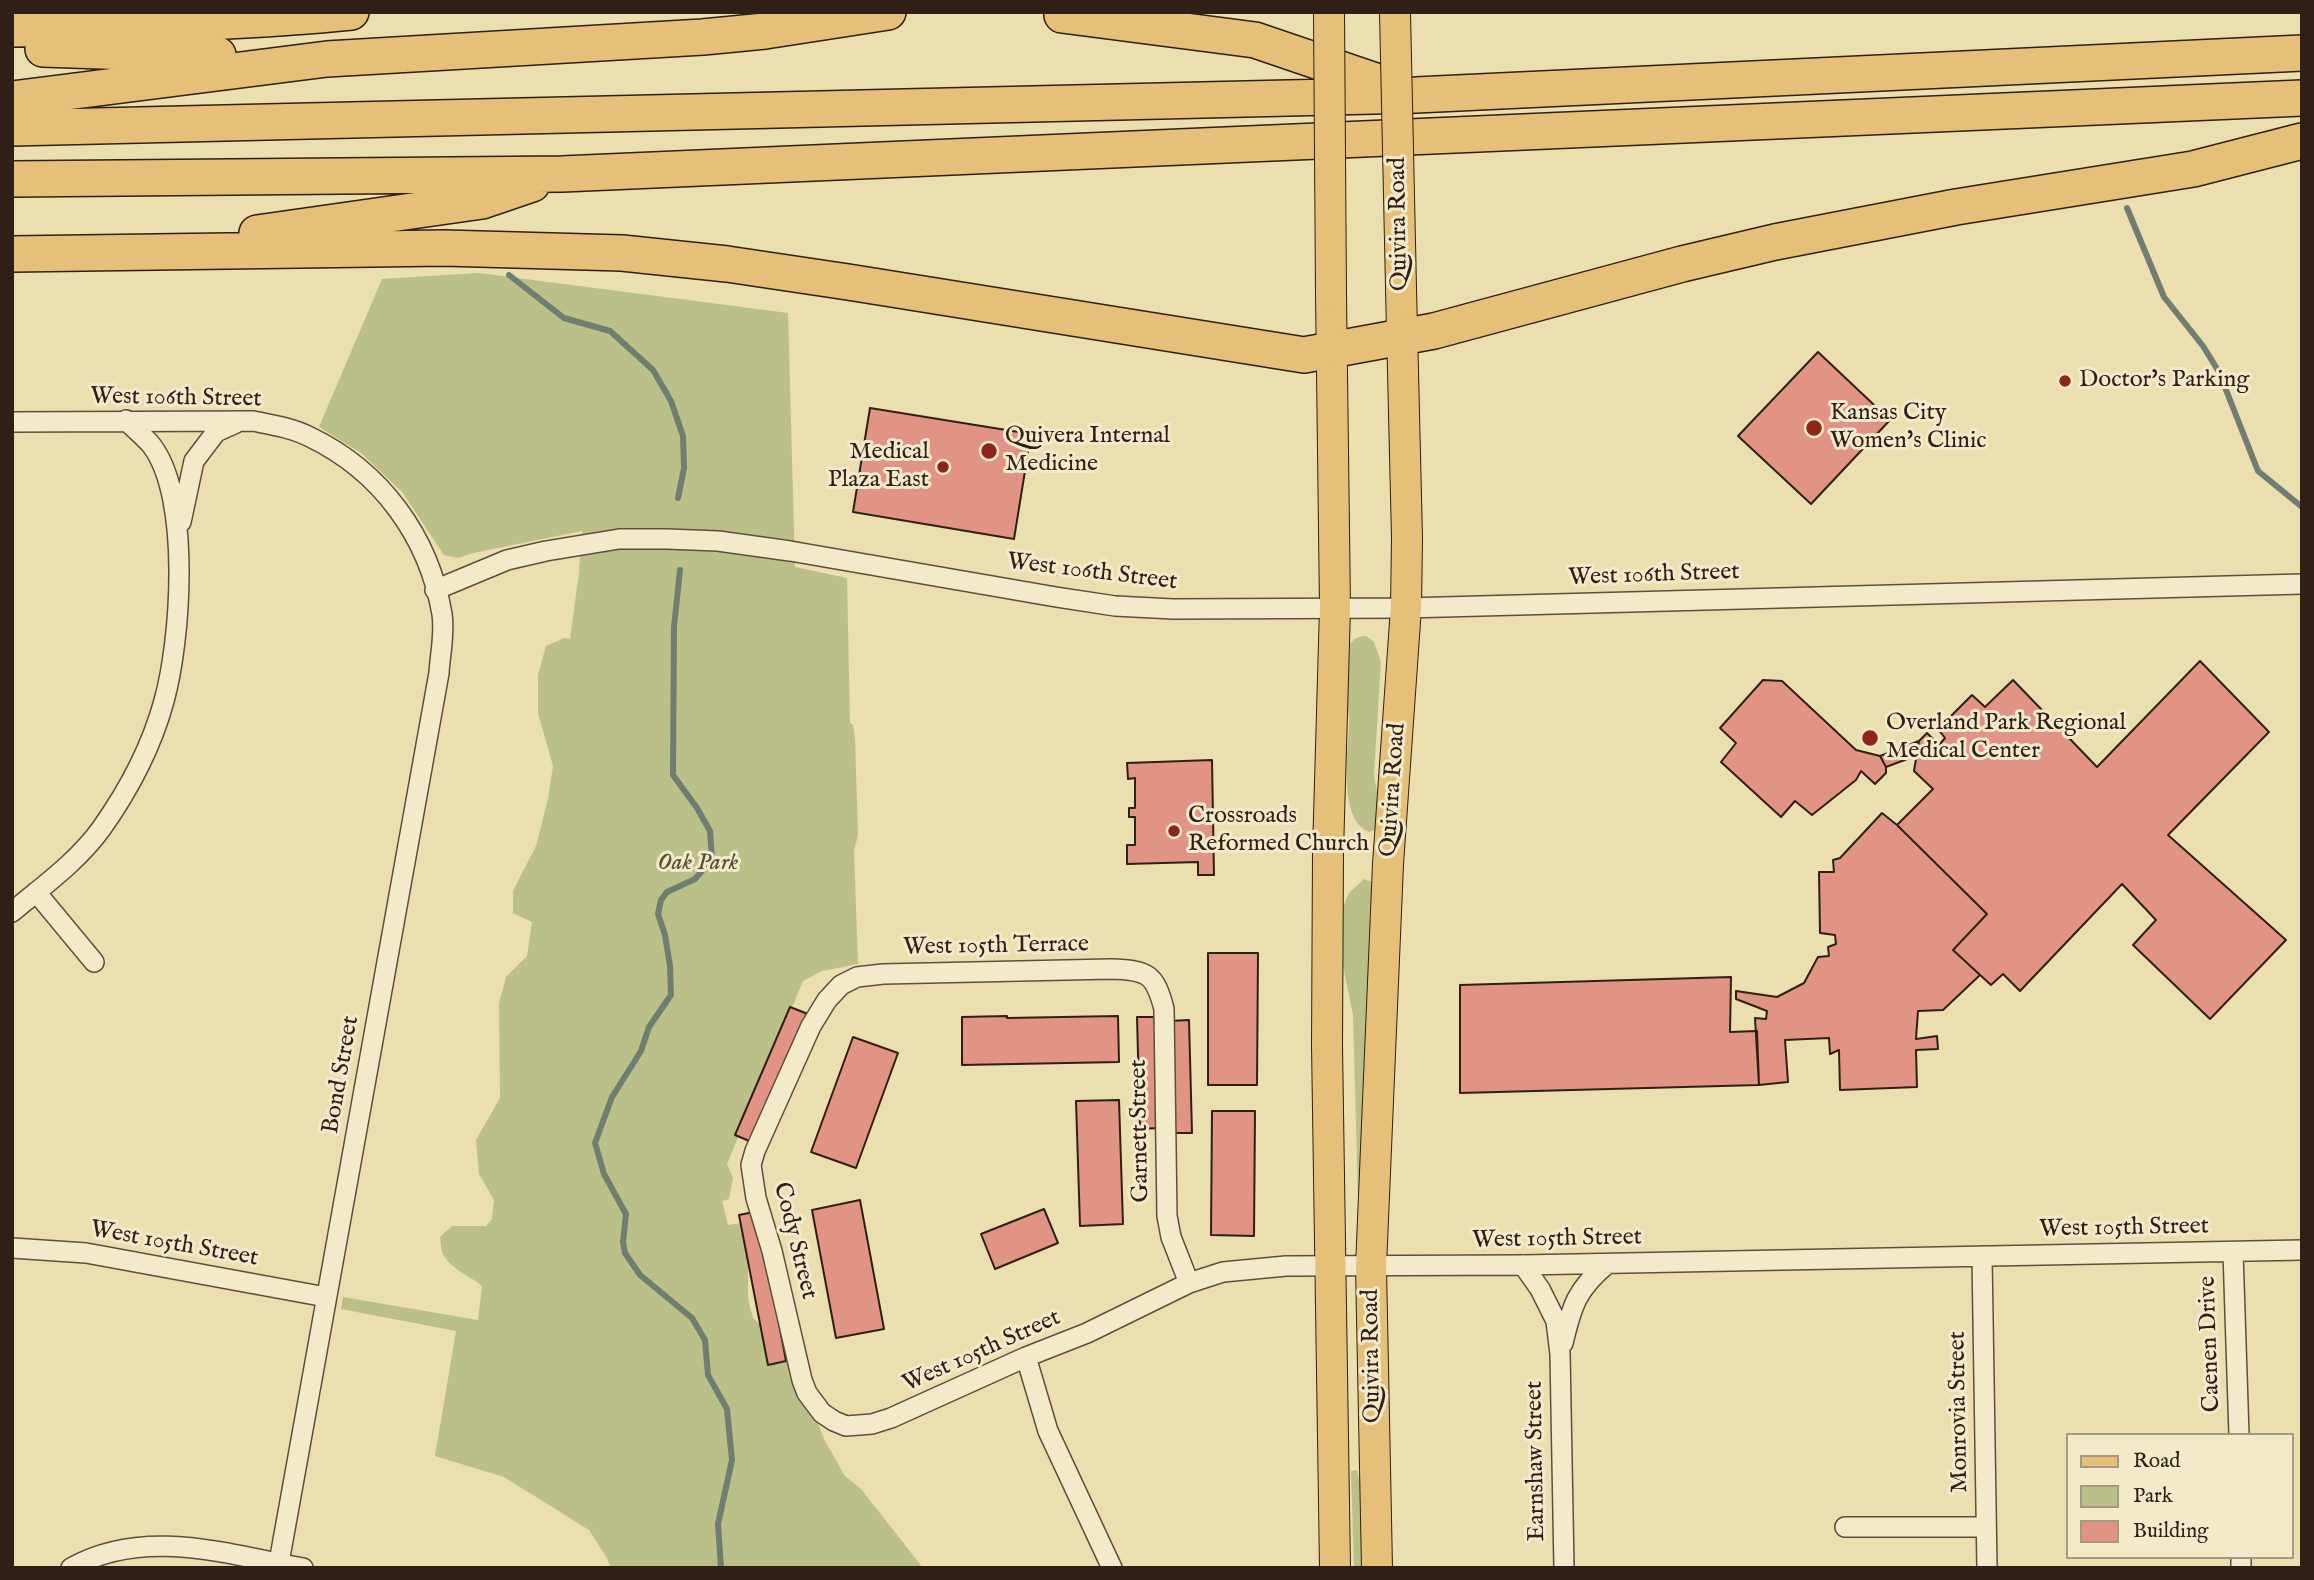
<!DOCTYPE html>
<style>
body{margin:0}
#map{position:relative;width:2314px;height:1580px;overflow:hidden;background:#ebdeaf;font-family:"IM FELL English",serif}
canvas{display:block}
.frame{position:absolute;inset:0;border:14px solid #2f1f17;pointer-events:none}
.legend{position:absolute;left:2066px;top:1433px;width:228px;height:126px;box-sizing:border-box;background:#f2eacb;border:2px solid #a49983;margin:0;padding:9px 12px;list-style:none;font-size:21px;color:#2f1f17}
.legend li{display:flex;align-items:center;gap:14px;height:35px}
.legend b{width:35px;border:2px solid #a49983}
</style>
<div id="map">
<canvas width="2314" height="1580"></canvas>
<div class="frame"></div>
<ul class="legend">
<li><b style="height:9px;background:#e6bf78"></b>Road</li>
<li><b style="height:19px;background:#bac088"></b>Park</li>
<li><b style="height:19px;background:#e19385"></b>Building</li>
</ul>
</div>
<script>
const ctx = document.querySelector('canvas').getContext('2d');
ctx.lineJoin = 'round';
function fill(path, color) {
  ctx.fillStyle = color;
  ctx.fill(path, 'evenodd');
}
function stroke(path, color, width, dash) {
  ctx.strokeStyle = color;
  ctx.lineWidth = width;
  ctx.lineCap = dash ? 'butt' : 'round';
  ctx.setLineDash(dash || []);
  ctx.stroke(path);
}
function label(font, color, halo, rows, align = 'center') {
  ctx.font = font + ' "IM FELL English",serif';
  ctx.lineWidth = 6;
  ctx.setLineDash([]);
  ctx.textBaseline = 'middle';
  ctx.strokeStyle = halo;
  ctx.fillStyle = color;
  for (const [text, x, y, turn = 0] of rows) {
    ctx.save();
    ctx.translate(x, y);
    ctx.rotate((+turn || 0) * Math.PI / 180);
    ctx.textAlign = isNaN(turn) ? turn : align;
    if (halo) ctx.strokeText(text, 0, 0);
    ctx.fillText(text, 0, 0);
    ctx.restore();
  }
}
const green = new Path2D(`
 M 479,273 L 788,313 L 795,567 L 847,578 L 850,723 L 853,725 L 855,739 L 858,835 L 854,851 L 858,964 L 822,971 L 803,981 L 727,1164 L 733,1178 L 729,1199 L 722,1201 L 728,1225 L 742,1223 L 753,1233 L 748,1269 L 748,1299 L 753,1318 L 789,1352 L 825,1441 L 845,1476 L 861,1489 L 923,1568 L 611,1568 L 607,1558 L 589,1530 L 504,1477 L 435,1456 L 456,1331 L 341,1309 L 343,1297 L 478,1320 L 482,1286 C 471,1276 450,1269 443,1254 C 441,1250 441,1242 440,1237 L 452,1226 L 486,1226 L 492,1219 L 494,1200 L 479,1174 L 476,1140 L 500,1098 L 499,1003 L 506,977 L 527,956 L 532,922 L 513,913 L 513,891 L 536,846 L 548,799 L 553,766 L 538,713 L 538,675 L 546,646 L 564,638 L 570,639 L 579,573 L 582,531 L 473,553 L 458,558 L 444,555 L 402,492 L 361,453 L 319,427 L 382,279 Z
 M 1366,636 L 1374,642 L 1381,662 L 1374,774 L 1379,806 L 1377,829 L 1369,832 C 1337,819 1349,748 1349,720 C 1349,709 1345,699 1343,688 C 1341,671 1343,635 1366,636 Z
 M 1364,879 L 1372,882 L 1373,891 L 1366,1027 L 1364,1198 L 1358,1198 L 1353,1015 L 1339,946 L 1339,916 L 1349,893 Z
 M 1357,1470 L 1361,1488 L 1366,1568 L 1354,1568 L 1351,1471 Z`);
const stream = new Path2D(`
 M 2127,208 L 2164,297 L 2203,346 L 2219,372 L 2258,471 L 2302,507
 M 509,275 L 564,318 L 610,331 L 653,370 L 671,401 L 683,436 L 684,468 L 678,498
 M 680,570 L 674,627 L 673,775 L 697,808 L 710,831 L 712,859 L 695,879 L 667,892 L 661,900 L 658,914 L 665,935 L 670,966 L 671,995 L 649,1027 L 641,1051 L 612,1097 L 595,1143 L 604,1174 L 626,1214 L 623,1242 L 625,1253 L 640,1275 L 692,1318 L 705,1340 L 708,1375 L 727,1409 L 732,1460 L 718,1524 L 721,1568`);
const building = new Path2D(`
 M 1818,352 L 1890,420 L 1811,504 L 1738,436 Z
 M 870,408 L 1031,434 L 1014,539 L 853,512 Z
 M 2200,661 L 2269,732 L 2168,835 L 2286,940 L 2210,1019 L 2133,945 L 2156,920 L 2122,884 L 2020,991 L 2003,974 L 1991,985 L 1953,950 L 1987,914 L 1897,825 L 1933,789 L 1914,771 L 1919,741 L 1927,733 L 1939,745 L 1945,738 L 1938,729 L 1972,695 L 1985,707 L 2013,680 L 2097,767 Z
 M 1763,680 L 1782,681 L 1856,750 L 1880,756 L 1886,767 L 1886,773 L 1875,784 L 1861,771 L 1856,780 L 1812,815 L 1795,801 L 1781,817 L 1721,762 L 1736,743 L 1720,728 Z
 M 1919,741 L 1915,756 L 1886,767 L 1880,756 Z
 M 1212,760 L 1214,875 L 1198,875 L 1198,862 L 1127,864 L 1127,845 L 1135,845 L 1135,817 L 1129,817 L 1129,808 L 1135,808 L 1135,778 L 1128,779 L 1127,763 Z
 M 1882,813 L 1897,825 L 1987,914 L 1953,950 L 1980,975 L 1943,1010 L 1918,1011 L 1916,1039 L 1937,1036 L 1938,1049 L 1916,1050 L 1917,1087 L 1840,1090 L 1839,1050 L 1830,1054 L 1829,1038 L 1785,1040 L 1788,1082 L 1759,1085 L 1755,1018 L 1766,1019 L 1767,1011 L 1736,999 L 1736,991 L 1777,997 L 1804,983 L 1818,957 L 1829,956 L 1828,947 L 1836,944 L 1835,935 L 1820,933 L 1819,872 L 1834,872 L 1833,860 L 1840,858 Z
 M 1208,953 L 1258,953 L 1257,1085 L 1208,1085 Z
 M 1731,977 L 1730,1032 L 1757,1031 L 1759,1085 L 1460,1093 L 1460,985 Z
 M 790,1007 L 808,1014 L 754,1143 L 735,1135 Z
 M 1007,1016 L 1007,1018 L 1118,1016 L 1119,1062 L 962,1065 L 962,1017 Z
 M 1137,1017 L 1155,1017 L 1158,1128 L 1140,1129 Z
 M 1189,1020 L 1192,1133 L 1173,1133 L 1170,1021 Z
 M 853,1037 L 898,1053 L 856,1168 L 811,1152 Z
 M 1119,1100 L 1123,1224 L 1080,1226 L 1076,1101 Z
 M 1212,1111 L 1255,1111 L 1254,1236 L 1211,1235 Z
 M 860,1200 L 884,1329 L 836,1338 L 812,1210 Z
 M 1044,1209 L 1058,1243 L 995,1269 L 981,1234 Z
 M 758,1211 L 786,1361 L 768,1365 L 739,1215 Z`);
const street = new Path2D(`
 M 12,422 L 253,421 C 273,425 292,428 310,437 C 381,471 429,537 442,614 C 445,633 440,655 439,673 L 278,1568
 M 181,522 L 194,461 L 216,432 L 236,423
 M 435,590 L 507,560 L 546,551 L 619,539 L 667,539 L 718,541 L 790,551 L 1056,597 L 1115,606 L 1173,609 L 1406,608 L 2302,584
 M 36,892 L 94,962
 M 12,912 C 43,886 77,862 101,829 C 128,791 152,745 164,701 C 181,640 191,498 152,446 C 145,437 134,429 126,420
 M 12,1248 L 86,1253 L 326,1297
 M 2233,1252 L 2239,1435
 M 1982,1256 L 1987,1568
 M 1523,1265 L 1540,1289 L 1556,1321 L 1560,1354 L 1564,1568
 M 1189,1283 L 1171,1237 L 1167,1216 L 1164,1009 C 1155,974 1148,970 1111,969 L 883,974 L 857,977 L 841,985 L 827,1000 L 811,1026 L 755,1151 L 751,1165 L 756,1198 L 772,1251 L 802,1380 L 807,1393 L 822,1413 L 834,1421 L 846,1426 L 872,1424 L 891,1418 L 1026,1357 L 1087,1333 L 1189,1283 L 1223,1272 L 1286,1266 L 1523,1265 L 2302,1250
 M 1563,1343 C 1572,1305 1577,1289 1607,1264
 M 1026,1357 L 1048,1431 L 1112,1568
 M 1845,1527 L 1986,1527
 M 2241,1557 L 2241,1568
 M 71,1568 C 144,1527 226,1554 303,1568`);
const primary = new Path2D(`
 M 1331,294 L 1335,608 L 1328,852 L 1327,1045 L 1335,1568
 M 1377,1568 L 1371,1267 L 1388,864 L 1406,608 L 1407,538 L 1401,288`);
const highway = new Path2D(`
 M 1062,15 L 1255,40 L 1393,87
 M 12,29 C 125,25 238,23 351,12
 M 43,49 L 218,55
 M 12,99 L 327,59 L 703,37 L 765,31 L 888,12
 M 12,128 L 1416,95 L 2302,53
 M 12,179 L 562,174 L 2302,98
 M 257,233 L 482,201 L 532,184
 M 12,254 L 444,248 L 622,253 L 727,264 L 848,282 L 1304,355 L 1434,331 L 1682,264 L 1775,242 L 1956,207 L 2193,169 L 2302,141`);
const primaryBridge = new Path2D(`
 M 1329,12 L 1331,294
 M 1395,12 L 1401,288`);
const markers = [
 [2065,381,7,"#8f2418"],
 [1814,428,9,"#8f2418"],
 [989,451,9,"#8f2418"],
 [943,467,7,"#8f2418"],
 [1870,738,9,"#8f2418"],
 [1174,831,7,"#8f2418"]
];
const streetNames = [
 ["Quivira Road",1400,224,-91],
 ["West 106th Street",176,399,1],
 ["West 106th Street",1092,573,7],
 ["West 106th Street",1654,576,-2],
 ["Quivira Road",1394,790,-86],
 ["West 105th Terrace",996,947,-1],
 ["Bond Street",342,1075,-80],
 ["Garnett Street",1141,1131,-91],
 ["West 105th Street",2124,1229,-1],
 ["West 105th Street",1557,1240,-1],
 ["Cody Street",794,1241,76],
 ["West 105th Street",174,1245,10],
 ["Caenen Drive",2211,1344,-92],
 ["West 105th Street",982,1352,-24],
 ["Quivira Road",1373,1356,-91],
 ["Monrovia Street",1960,1412,-91],
 ["Earnshaw Street",1537,1461,-91]
];
const poiNames = [
 ["Doctor's Parking",2079,381],
 ["Kansas City",1830,414],
 ["Women's Clinic",1830,442],
 ["Quivera Internal",1005,437],
 ["Medicine",1005,465],
 ["Medical",929,453,"right"],
 ["Plaza East",929,481,"right"],
 ["Overland Park Regional",1886,724],
 ["Medical Center",1886,752],
 ["Crossroads",1188,817],
 ["Reformed Church",1188,845]
];
const parkNames = [
 ["Oak Park",698,864]
];
fill(green, '#bac088');
stroke(stream, '#6f7d73', 6);
fill(building, '#e19385');
stroke(building, '#2f1f17', 2);
stroke(street, '#5e4f3d', 22);
stroke(primary, '#2f1f17', 32);
stroke(highway, '#2f1f17', 38);
stroke(street, '#f2eacb', 19);
stroke(primary, '#e6bf78', 30);
stroke(highway, '#e6bf78', 35);
stroke(primaryBridge, '#2f1f17', 32, []);
stroke(primaryBridge, '#e6bf78', 30);
for (const [x, y, r, color] of markers) {
  const dot = new Path2D();
  dot.arc(x, y, r, 0, 2 * Math.PI);
  ctx.fillStyle = color;
  ctx.fill(dot);
  stroke(dot, '#f2eacb', 2.5);
}
label('24px', '#2f1f17', '#f2eacb', streetNames);
label('24px', '#2f1f17', '#f2eacb', poiNames, 'left');
label('italic 24px', '#594f39', '#f2eacb', parkNames);
</script>
